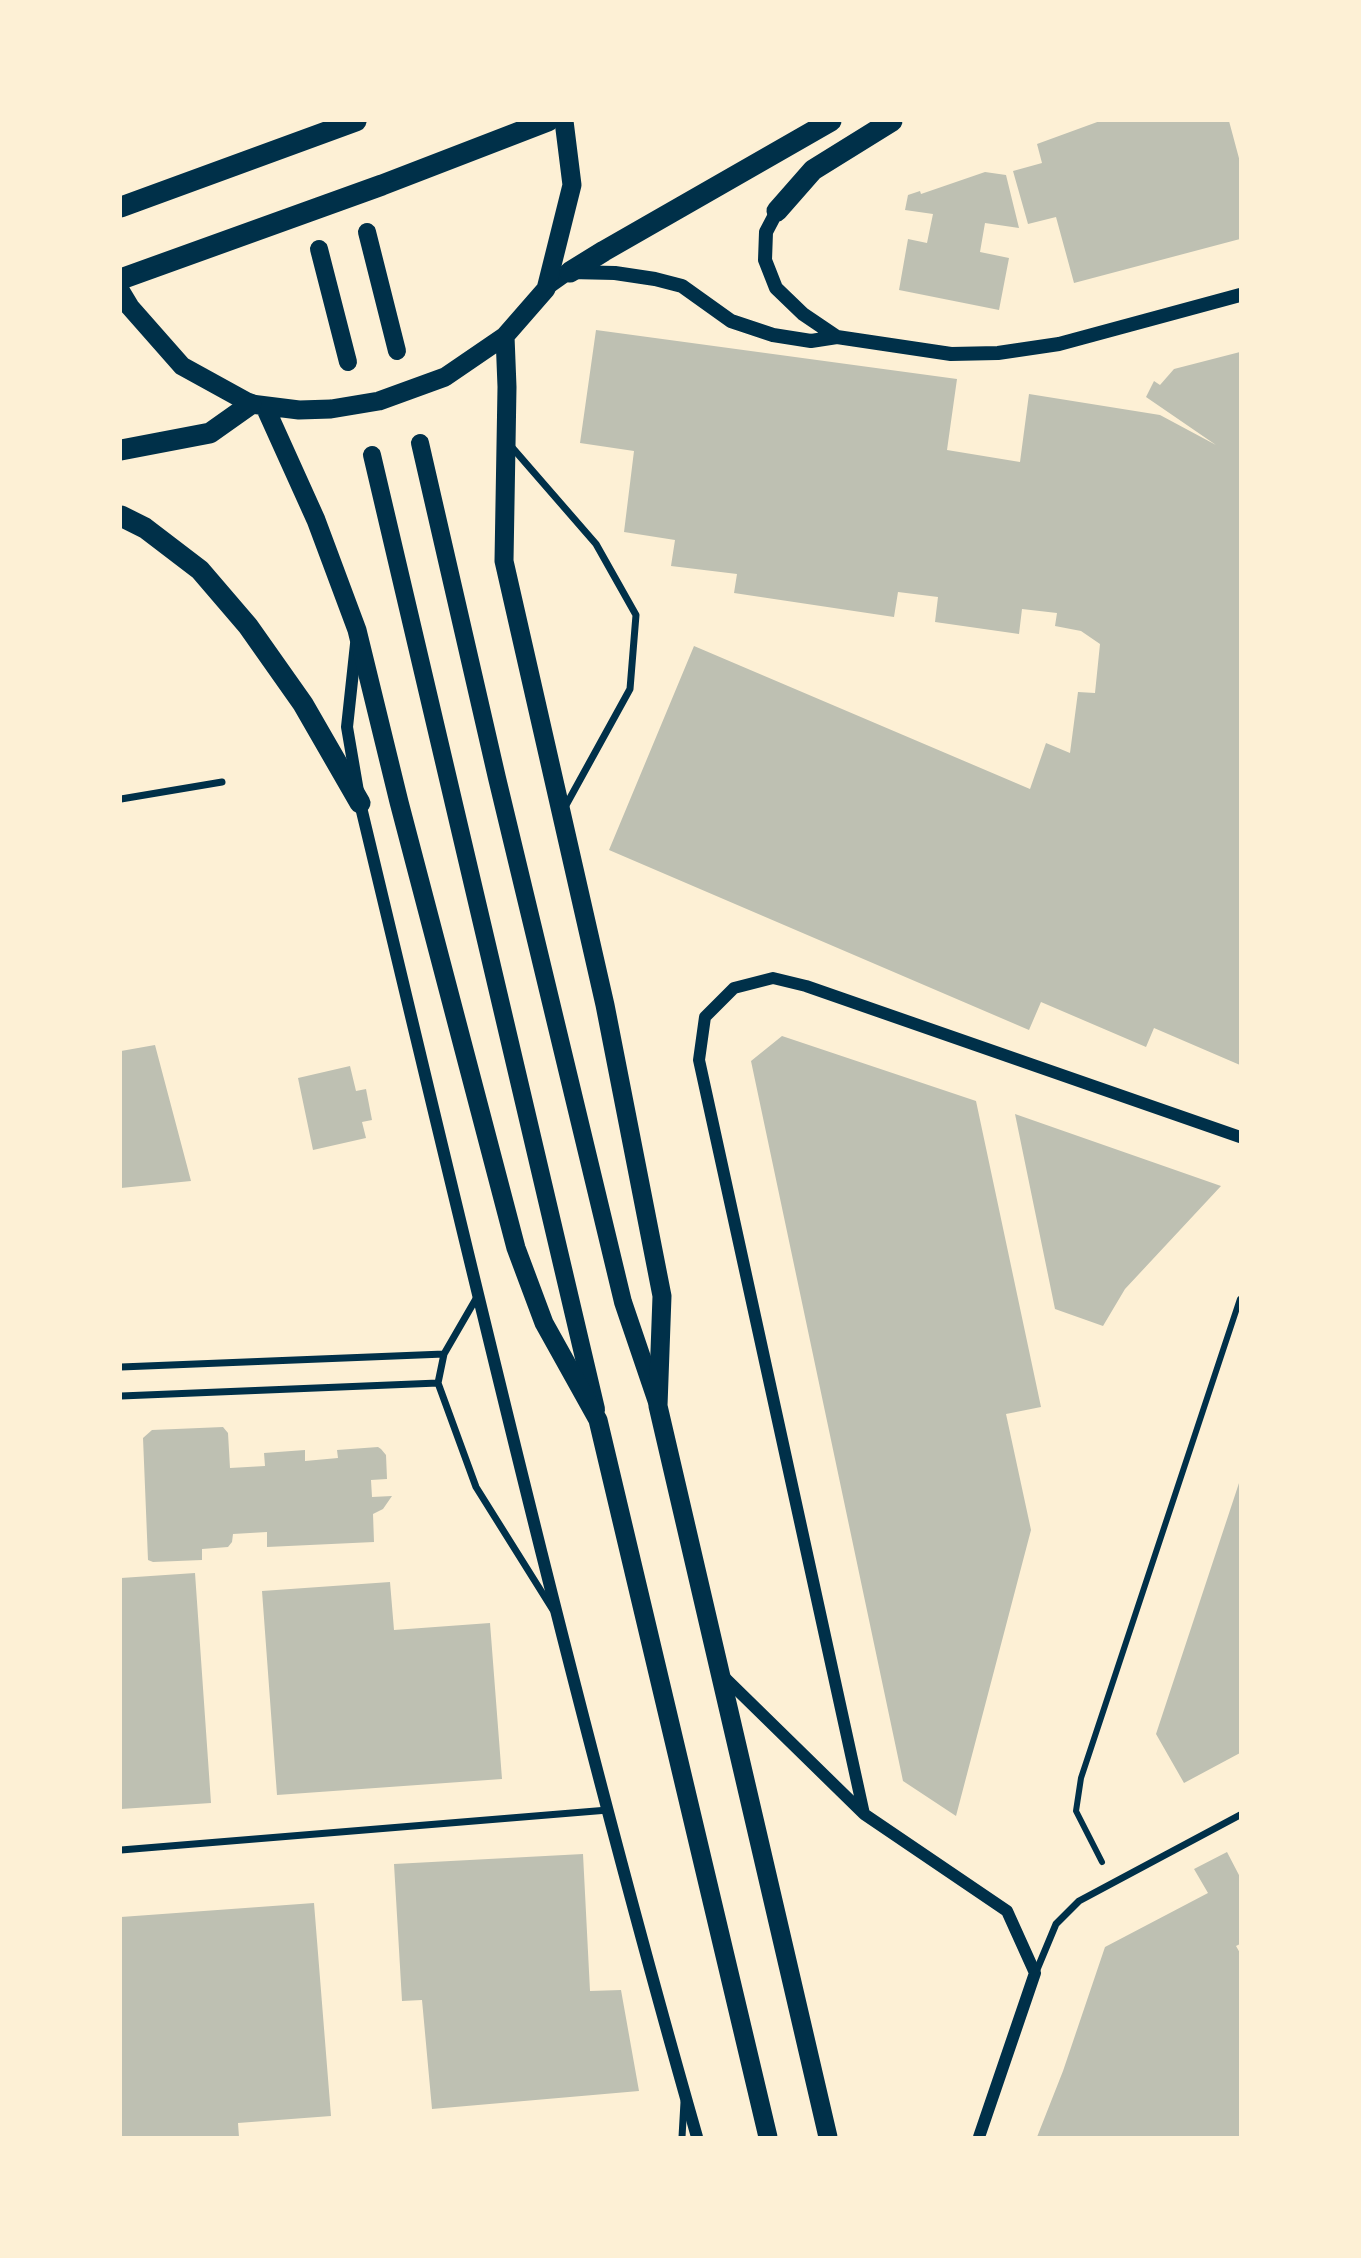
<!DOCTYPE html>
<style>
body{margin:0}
#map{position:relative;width:1361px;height:2258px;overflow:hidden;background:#fdf0d5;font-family:"Titillium Web",sans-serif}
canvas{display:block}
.frame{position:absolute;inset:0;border:122px solid #fdf0d5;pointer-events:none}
</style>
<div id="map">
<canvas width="1361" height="2258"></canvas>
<div class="frame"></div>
</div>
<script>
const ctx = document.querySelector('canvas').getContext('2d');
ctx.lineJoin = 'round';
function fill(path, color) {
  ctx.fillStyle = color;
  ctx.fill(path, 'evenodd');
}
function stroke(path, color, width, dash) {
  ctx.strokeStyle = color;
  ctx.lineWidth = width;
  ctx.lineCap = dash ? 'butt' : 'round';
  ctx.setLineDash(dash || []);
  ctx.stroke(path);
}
const building = new Path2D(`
 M 1100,121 L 1229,121 L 1240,162 L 1240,239 L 1074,283 L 1056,217 L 1028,224 L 1013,171 L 1042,163 L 1037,144 Z
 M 985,172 L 1006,175 L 1019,228 L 985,223 L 980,252 L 1009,258 L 999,310 L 899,290 L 908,239 L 927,243 L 933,214 L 905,210 L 908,195 L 920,191 L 921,194 Z
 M 596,330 L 957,379 L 947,450 L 1020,462 L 1029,394 L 1160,415 L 1216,445 L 1146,397 L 1154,381 L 1160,385 L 1174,369 L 1240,352 L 1240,1065 L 1154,1028 L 1146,1047 L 1041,1002 L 1029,1030 L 609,850 L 694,646 L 1030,789 L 1046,743 L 1070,753 L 1078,692 L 1095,693 L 1100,644 L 1081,631 L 1055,626 L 1057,613 L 1022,609 L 1019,634 L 935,622 L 938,597 L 898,592 L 894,617 L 734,593 L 737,574 L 671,566 L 675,540 L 624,532 L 634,451 L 580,443 Z
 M 782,1036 L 976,1101 L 1041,1407 L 1006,1414 L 1031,1530 L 956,1816 L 903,1781 L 751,1061 Z
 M 155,1045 L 191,1181 L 121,1188 L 121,1051 Z
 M 350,1066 L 356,1091 L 366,1089 L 372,1120 L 362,1122 L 366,1138 L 313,1150 L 298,1078 Z
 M 1015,1114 L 1221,1186 L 1125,1289 L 1103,1326 L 1055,1309 Z
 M 223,1427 L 228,1433 L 230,1468 L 265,1466 L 264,1453 L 305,1450 L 305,1461 L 338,1458 L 337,1450 L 378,1447 L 381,1449 L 386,1455 L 387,1479 L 371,1480 L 372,1497 L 392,1496 L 383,1509 L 373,1514 L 374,1542 L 267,1547 L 267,1532 L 233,1534 L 232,1542 L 228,1547 L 202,1549 L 202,1560 L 153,1562 L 148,1560 L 143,1438 L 152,1430 Z
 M 1240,1480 L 1240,1753 L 1184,1783 L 1156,1734 Z
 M 195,1573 L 211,1803 L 121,1809 L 121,1578 Z
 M 390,1582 L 394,1630 L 490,1623 L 502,1779 L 277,1795 L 262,1591 Z
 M 1227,1852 L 1240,1877 L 1240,1944 L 1236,1946 L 1240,1953 L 1240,2137 L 1037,2137 L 1063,2071 L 1105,1947 L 1208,1893 L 1194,1869 Z
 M 583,1854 L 590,1991 L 621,1990 L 639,2091 L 432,2109 L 422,2000 L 402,2001 L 394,1864 Z
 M 314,1903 L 331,2116 L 238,2123 L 239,2137 L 121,2137 L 121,1917 Z`);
const pedestrian = new Path2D(`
 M 1102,1862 L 1076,1811 L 1081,1778 L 1240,1299`);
const minor = new Path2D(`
 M 510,445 L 596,544 L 636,615 L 630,689 L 565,807
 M 121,799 L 222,782
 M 477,1297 L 444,1354 L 438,1383 L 476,1487 L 553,1610
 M 121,1367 L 444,1354
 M 121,1396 L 438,1383
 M 121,1850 L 608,1810
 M 1036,1972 L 1056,1924 L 1079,1901 L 1240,1815
 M 682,2137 L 684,2102`);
const tertiary = new Path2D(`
 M 356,644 L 347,727 L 360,803 C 467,1249 571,1696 697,2137
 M 723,1676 L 864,1814 L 1007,1911 L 1035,1973 L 979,2137
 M 864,1814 L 699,1060 L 705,1017 L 734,988 L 773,978 L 806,986 L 1240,1137`);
const secondary = new Path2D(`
 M 777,211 L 766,232 L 765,260 L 776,288 L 803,314 L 837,337
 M 546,289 L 570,272 L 615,273 L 655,279 L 682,286 L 731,321 L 773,335 L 811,341 L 837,337 L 951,354 L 998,353 L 1059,344 L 1240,295`);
const primary = new Path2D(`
 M 367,232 L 397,351
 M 319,249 L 348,362
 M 420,443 L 497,778 L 623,1302 L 657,1402
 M 372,455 L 596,1409`);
const trunk = new Path2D(`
 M 121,292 L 130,307 L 182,366 L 251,404 L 299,410 L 331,409 L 379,401 L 445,377 L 505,336 L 546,289 L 572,185 L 564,121
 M 505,336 L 507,387 L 504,561 L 605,1005 L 662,1296 L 658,1406 L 828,2137
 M 265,407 L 316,520 L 357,630 L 399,802 L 516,1248 L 544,1323 L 598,1420 L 768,2137`);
const motorway = new Path2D(`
 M 121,207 L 356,121
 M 777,211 L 813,170 L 892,121
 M 570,272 L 604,251 L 831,121
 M 121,279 L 382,185 L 548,121
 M 121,450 L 210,433 L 251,404
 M 121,516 L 145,528 L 200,570 L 248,626 L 303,704 L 360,803`);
fill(building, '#bec0b2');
stroke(pedestrian, '#003049', 6);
stroke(minor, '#003049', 7);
stroke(tertiary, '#003049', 12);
stroke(secondary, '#003049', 14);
stroke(primary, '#003049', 18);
stroke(trunk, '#003049', 19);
stroke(motorway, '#003049', 21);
</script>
